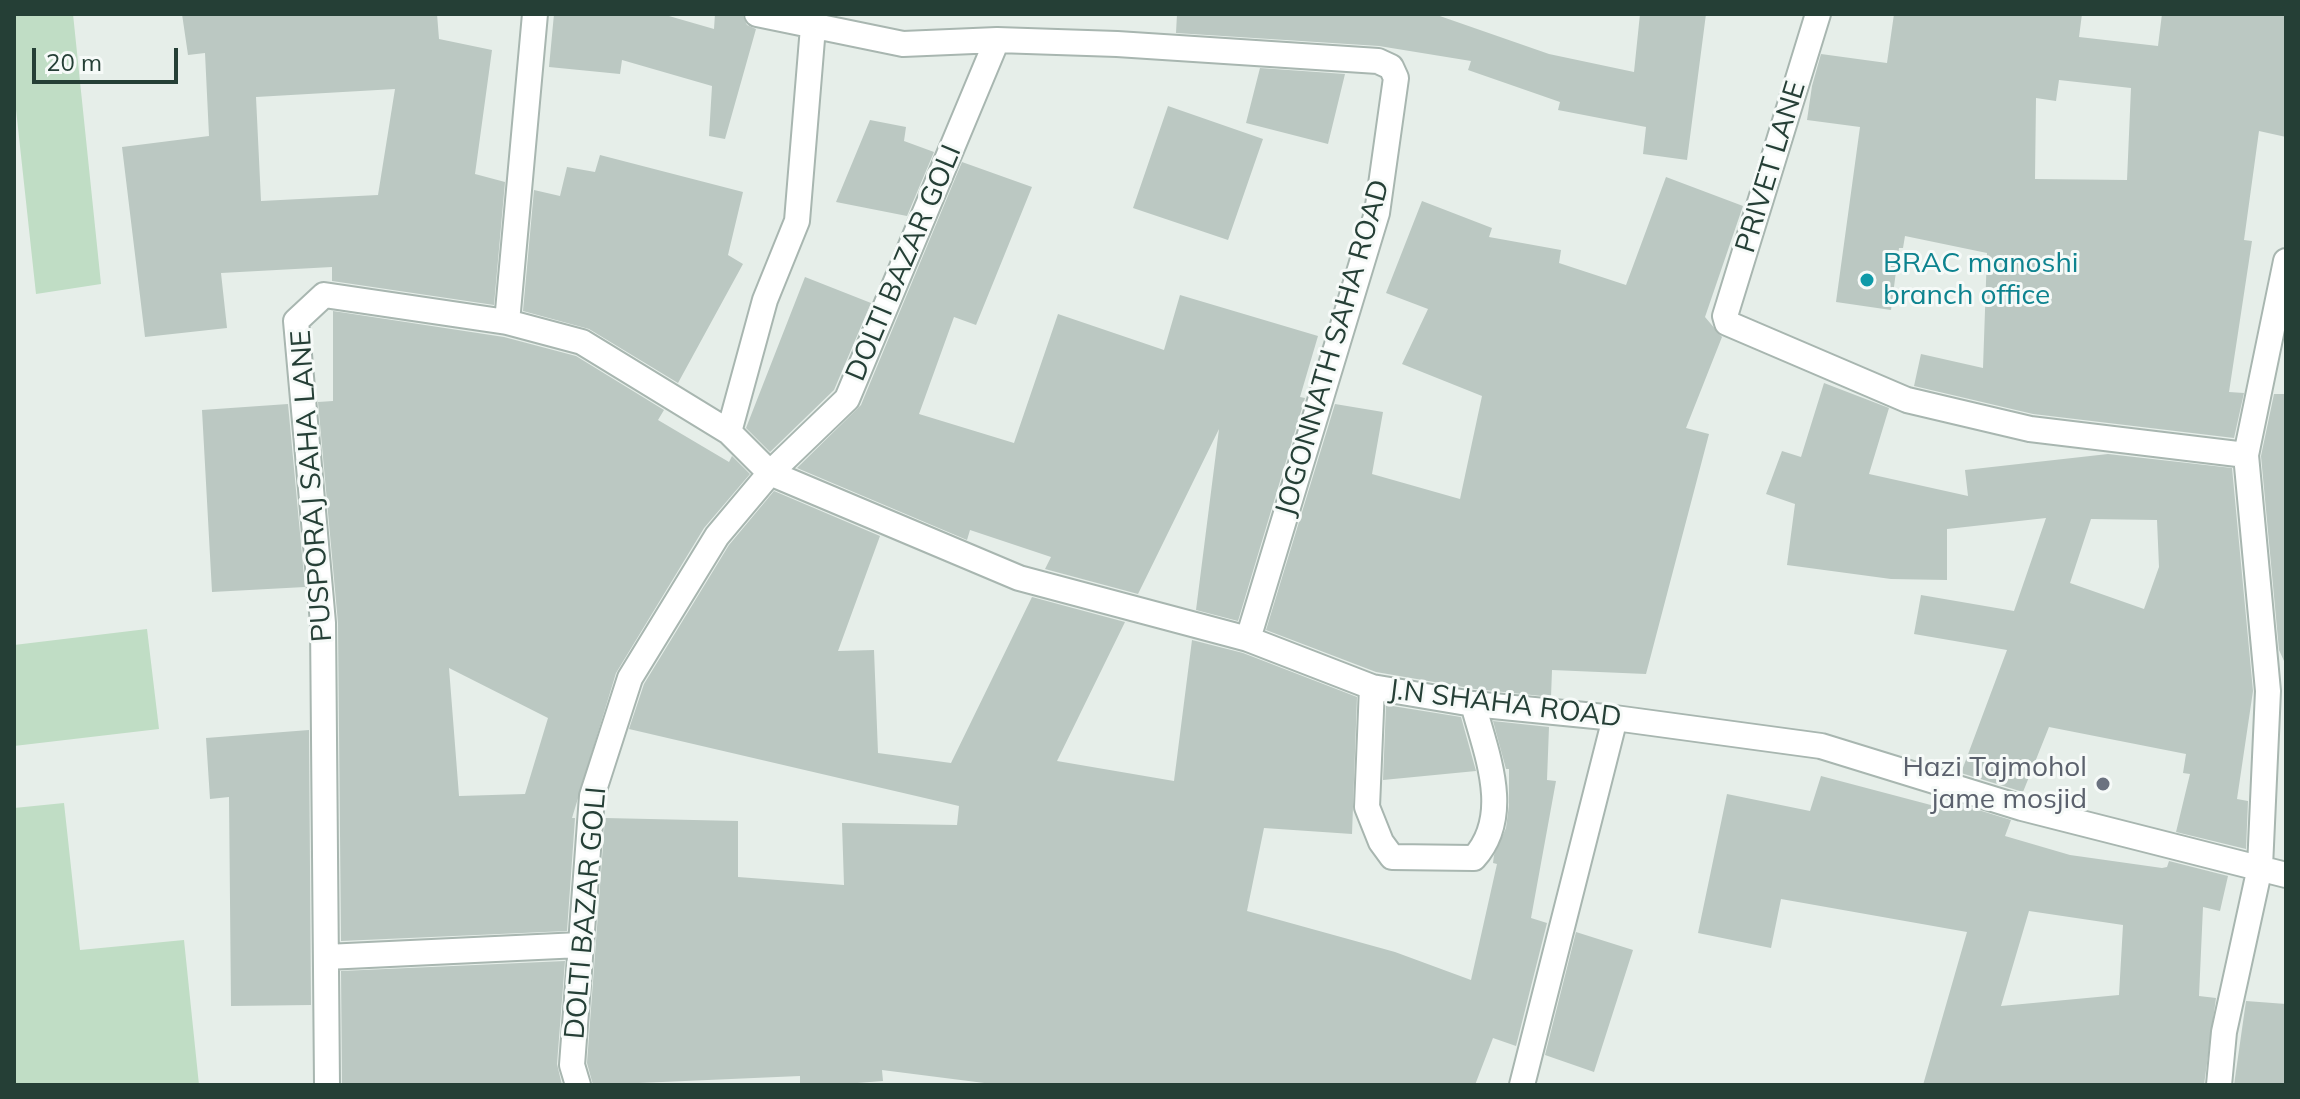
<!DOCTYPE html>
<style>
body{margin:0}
#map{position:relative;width:2300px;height:1099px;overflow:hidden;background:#e6eee9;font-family:Mulish,sans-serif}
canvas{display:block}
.frame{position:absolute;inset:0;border:16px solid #253f36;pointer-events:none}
.scale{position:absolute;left:32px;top:48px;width:146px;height:36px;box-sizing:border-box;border:4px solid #253f36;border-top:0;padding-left:10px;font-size:24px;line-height:28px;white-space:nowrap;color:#253f36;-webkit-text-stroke:6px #f6faf8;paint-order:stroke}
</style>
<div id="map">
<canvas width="2300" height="1099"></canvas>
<div class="frame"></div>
<div class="scale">20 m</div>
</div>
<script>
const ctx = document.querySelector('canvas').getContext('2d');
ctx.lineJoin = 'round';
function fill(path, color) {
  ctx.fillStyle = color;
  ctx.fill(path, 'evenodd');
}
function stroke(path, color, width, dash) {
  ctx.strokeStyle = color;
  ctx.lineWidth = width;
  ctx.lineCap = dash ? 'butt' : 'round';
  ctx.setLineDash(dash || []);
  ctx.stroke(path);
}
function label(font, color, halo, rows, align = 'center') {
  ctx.font = font + ' Mulish,sans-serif';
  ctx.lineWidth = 6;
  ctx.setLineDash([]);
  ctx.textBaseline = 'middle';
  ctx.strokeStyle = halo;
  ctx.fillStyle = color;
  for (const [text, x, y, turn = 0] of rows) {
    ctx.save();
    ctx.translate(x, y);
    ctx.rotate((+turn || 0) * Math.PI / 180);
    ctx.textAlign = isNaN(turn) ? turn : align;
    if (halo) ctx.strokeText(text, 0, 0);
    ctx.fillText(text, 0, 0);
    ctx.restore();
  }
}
const green = new Path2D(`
 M 14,14 L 73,14 L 101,284 L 36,294 L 14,91 Z
 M 147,629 L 159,729 L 14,746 L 14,645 Z
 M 64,803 L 80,950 L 184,940 L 199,1085 L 14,1085 L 14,808 Z`);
const building = new Path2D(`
 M 182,14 L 437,14 L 439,39 L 492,50 L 475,174 L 505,182 L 494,305 L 332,281 L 332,267 L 221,273 L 227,328 L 145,337 L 122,147 L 209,136 L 205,53 L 188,55 ZM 395,89 L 378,195 L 261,201 L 256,97 Z
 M 554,14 L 662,14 L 714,29 L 715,14 L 742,14 L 747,25 L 756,29 L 725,139 L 709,136 L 712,86 L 622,60 L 620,74 L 549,67 Z
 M 1177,14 L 1434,14 L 1549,54 L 1634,72 L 1640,14 L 1706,14 L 1687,160 L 1643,154 L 1646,127 L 1558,110 L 1560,102 L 1468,70 L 1471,61 L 1379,46 L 1176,33 Z
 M 1894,14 L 2082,14 L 2079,37 L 2158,46 L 2162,14 L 2286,14 L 2286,137 L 2259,131 L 2244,240 L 2252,241 L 2229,392 L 2244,393 L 2234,438 L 2033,414 L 1914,386 L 1921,354 L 1983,368 L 1987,253 L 1905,236 L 1903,248 L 1899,248 L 1891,310 L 1836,302 L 1860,127 L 1807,120 L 1812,86 L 1821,54 L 1887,63 ZM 2059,80 L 2131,88 L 2127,180 L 2035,179 L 2036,98 L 2056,101 Z
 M 1260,68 L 1345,74 L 1328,144 L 1246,123 Z
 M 1168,106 L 1263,139 L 1228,240 L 1133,208 Z
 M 870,120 L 906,127 L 904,141 L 934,152 L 907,216 L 836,202 Z
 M 600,155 L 743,192 L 728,255 L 743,264 L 678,383 L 589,329 L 523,311 L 534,190 L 560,196 L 567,167 L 595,172 Z
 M 962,162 L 1032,187 L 976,325 L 954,317 L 919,414 L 1014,443 L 1058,314 L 1164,350 L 1180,295 L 1318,336 L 1300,397 L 1305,398 L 1238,621 L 1196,610 L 1219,429 L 1138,594 L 1045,569 L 1051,557 L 970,530 L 967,540 L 797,468 L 861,405 Z
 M 1666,177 L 1743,206 L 1705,317 L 1722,337 L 1686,428 L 1709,434 L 1646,674 L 1552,670 L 1551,697 L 1475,689 L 1376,672 L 1266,630 L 1335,404 L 1383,412 L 1372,474 L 1460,499 L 1482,396 L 1402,364 L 1428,309 L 1386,293 L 1422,201 L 1492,228 L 1489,237 L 1561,250 L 1559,263 L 1626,285 Z
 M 805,277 L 871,303 L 834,390 L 770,452 L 746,428 Z
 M 333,311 L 504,337 L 576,356 L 664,410 L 658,420 L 729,462 L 732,456 L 750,474 L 704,528 L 616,673 L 572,818 L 575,818 L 567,931 L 341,941 L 338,623 L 318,402 L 333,401 ZM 449,668 L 548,718 L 525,794 L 459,796 Z
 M 1824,383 L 1889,408 L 1869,474 L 1968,496 L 1965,470 L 2108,454 L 2232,468 L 2253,691 L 2237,799 L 2248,801 L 2246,849 L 2176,832 L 2190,774 L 2183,773 L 2186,754 L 2049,727 L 2023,792 L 1961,773 L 2007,650 L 1914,634 L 1921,595 L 2014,611 L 2046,518 L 1947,529 L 1947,580 L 1891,579 L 1787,565 L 1795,504 L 1766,494 L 1782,451 L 1801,457 ZM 2091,519 L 2157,520 L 2159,567 L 2144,609 L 2070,583 Z
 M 2274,394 L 2286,394 L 2284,661 L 2279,650 L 2261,456 Z
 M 288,404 L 305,587 L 212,592 L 202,410 Z
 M 774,491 L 880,536 L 838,651 L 874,650 L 878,753 L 951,763 L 1032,597 L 1125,622 L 1057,761 L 1174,781 L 1192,640 L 1243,653 L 1357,697 L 1352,834 L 1264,828 L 1247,911 L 1395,952 L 1471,980 L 1497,864 L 1493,863 L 1494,855 L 1506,828 L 1509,805 L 1509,769 L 1506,769 L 1493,721 L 1549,727 L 1547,780 L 1556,781 L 1531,918 L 1547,923 L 1516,1046 L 1493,1038 L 1475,1085 L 1000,1085 L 882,1070 L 883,1081 L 832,1085 L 800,1085 L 800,1076 L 593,1085 L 587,1063 L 605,818 L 738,821 L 738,877 L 844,885 L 842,823 L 957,825 L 959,806 L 629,729 L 644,684 L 729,545 Z
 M 1386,705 L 1461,717 L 1476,771 L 1383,780 Z
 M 309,730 L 311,1005 L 231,1006 L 229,797 L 210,799 L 206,738 Z
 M 1821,776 L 1946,809 L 1949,801 L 2011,820 L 2005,836 L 2070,855 L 2162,868 L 2167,867 L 2169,861 L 2228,876 L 2220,911 L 2203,907 L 2199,996 L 2216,998 L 2204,1085 L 1923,1085 L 1967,932 L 1781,899 L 1771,948 L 1698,933 L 1727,794 L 1810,811 ZM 2029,911 L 2123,925 L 2119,995 L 2001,1006 Z
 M 1576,932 L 1633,950 L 1594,1072 L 1545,1055 Z
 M 565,961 L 557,1064 L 562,1085 L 342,1085 L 341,971 Z
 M 2246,1001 L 2286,1004 L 2286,1085 L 2234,1085 Z`);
const minor = new Path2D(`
 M 1818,14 L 1725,316 L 1727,323 L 1907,400 L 2030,429 L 2246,455
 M 997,40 L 1117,44 L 1378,61 L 1391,67 L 1396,78 L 1377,213 L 1248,639
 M 507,322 L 535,14
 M 729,432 L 765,300 L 797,221 L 813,27
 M 1372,687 L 1367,807 L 1381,842 L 1392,857 L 1474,858 C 1513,815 1486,753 1473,704
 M 326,957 L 580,945
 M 327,1085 L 323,623 L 296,321 L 324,295 L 507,322 L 582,342 L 729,432 L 770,473 L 1019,578 L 1248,639 L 1372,687 L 1473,704 L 1615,718 L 1821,746 L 2022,808 L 2286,875
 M 578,1085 L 572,1065 L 592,796 L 630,678 L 717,536 L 770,473 L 847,399 L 997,40 L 903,44 L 757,14
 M 1522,1085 L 1615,718
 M 2219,1085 L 2224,1032 L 2260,867 L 2268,691 L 2246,455 L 2286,261`);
const markers = [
 [1867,280,8,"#0f9aa8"],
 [2103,784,8,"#6b7280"]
];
const streetNames = [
 ["PRIVET LANE",1771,167,-73],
 ["DOLTI BAZAR GOLI",904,263,-67],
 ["JOGONNATH SAHA ROAD",1333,348,-74],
 ["PUSPORAJ SAHA LANE",312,486,-94],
 ["J.N SHAHA ROAD",1505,704,7],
 ["DOLTI BAZAR GOLI",586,913,-85]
];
const cultureNames = [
 ["BRAC manoshi",1883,264],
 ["branch office",1883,296]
];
const worshipNames = [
 ["Hazi Tajmohol",2087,768],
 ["jame mosjid",2087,800]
];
fill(green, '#c0ddc5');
fill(building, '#bbc8c2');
stroke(minor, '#a8b6b0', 28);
stroke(minor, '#fff', 24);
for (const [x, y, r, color] of markers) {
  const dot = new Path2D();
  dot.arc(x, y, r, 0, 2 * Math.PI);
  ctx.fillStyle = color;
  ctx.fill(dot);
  stroke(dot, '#f6faf8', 3);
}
label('28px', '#253f36', '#f6faf8', streetNames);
label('28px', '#0d838f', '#f6faf8', cultureNames, 'left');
label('28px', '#5b616d', '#f6faf8', worshipNames, 'right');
</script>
